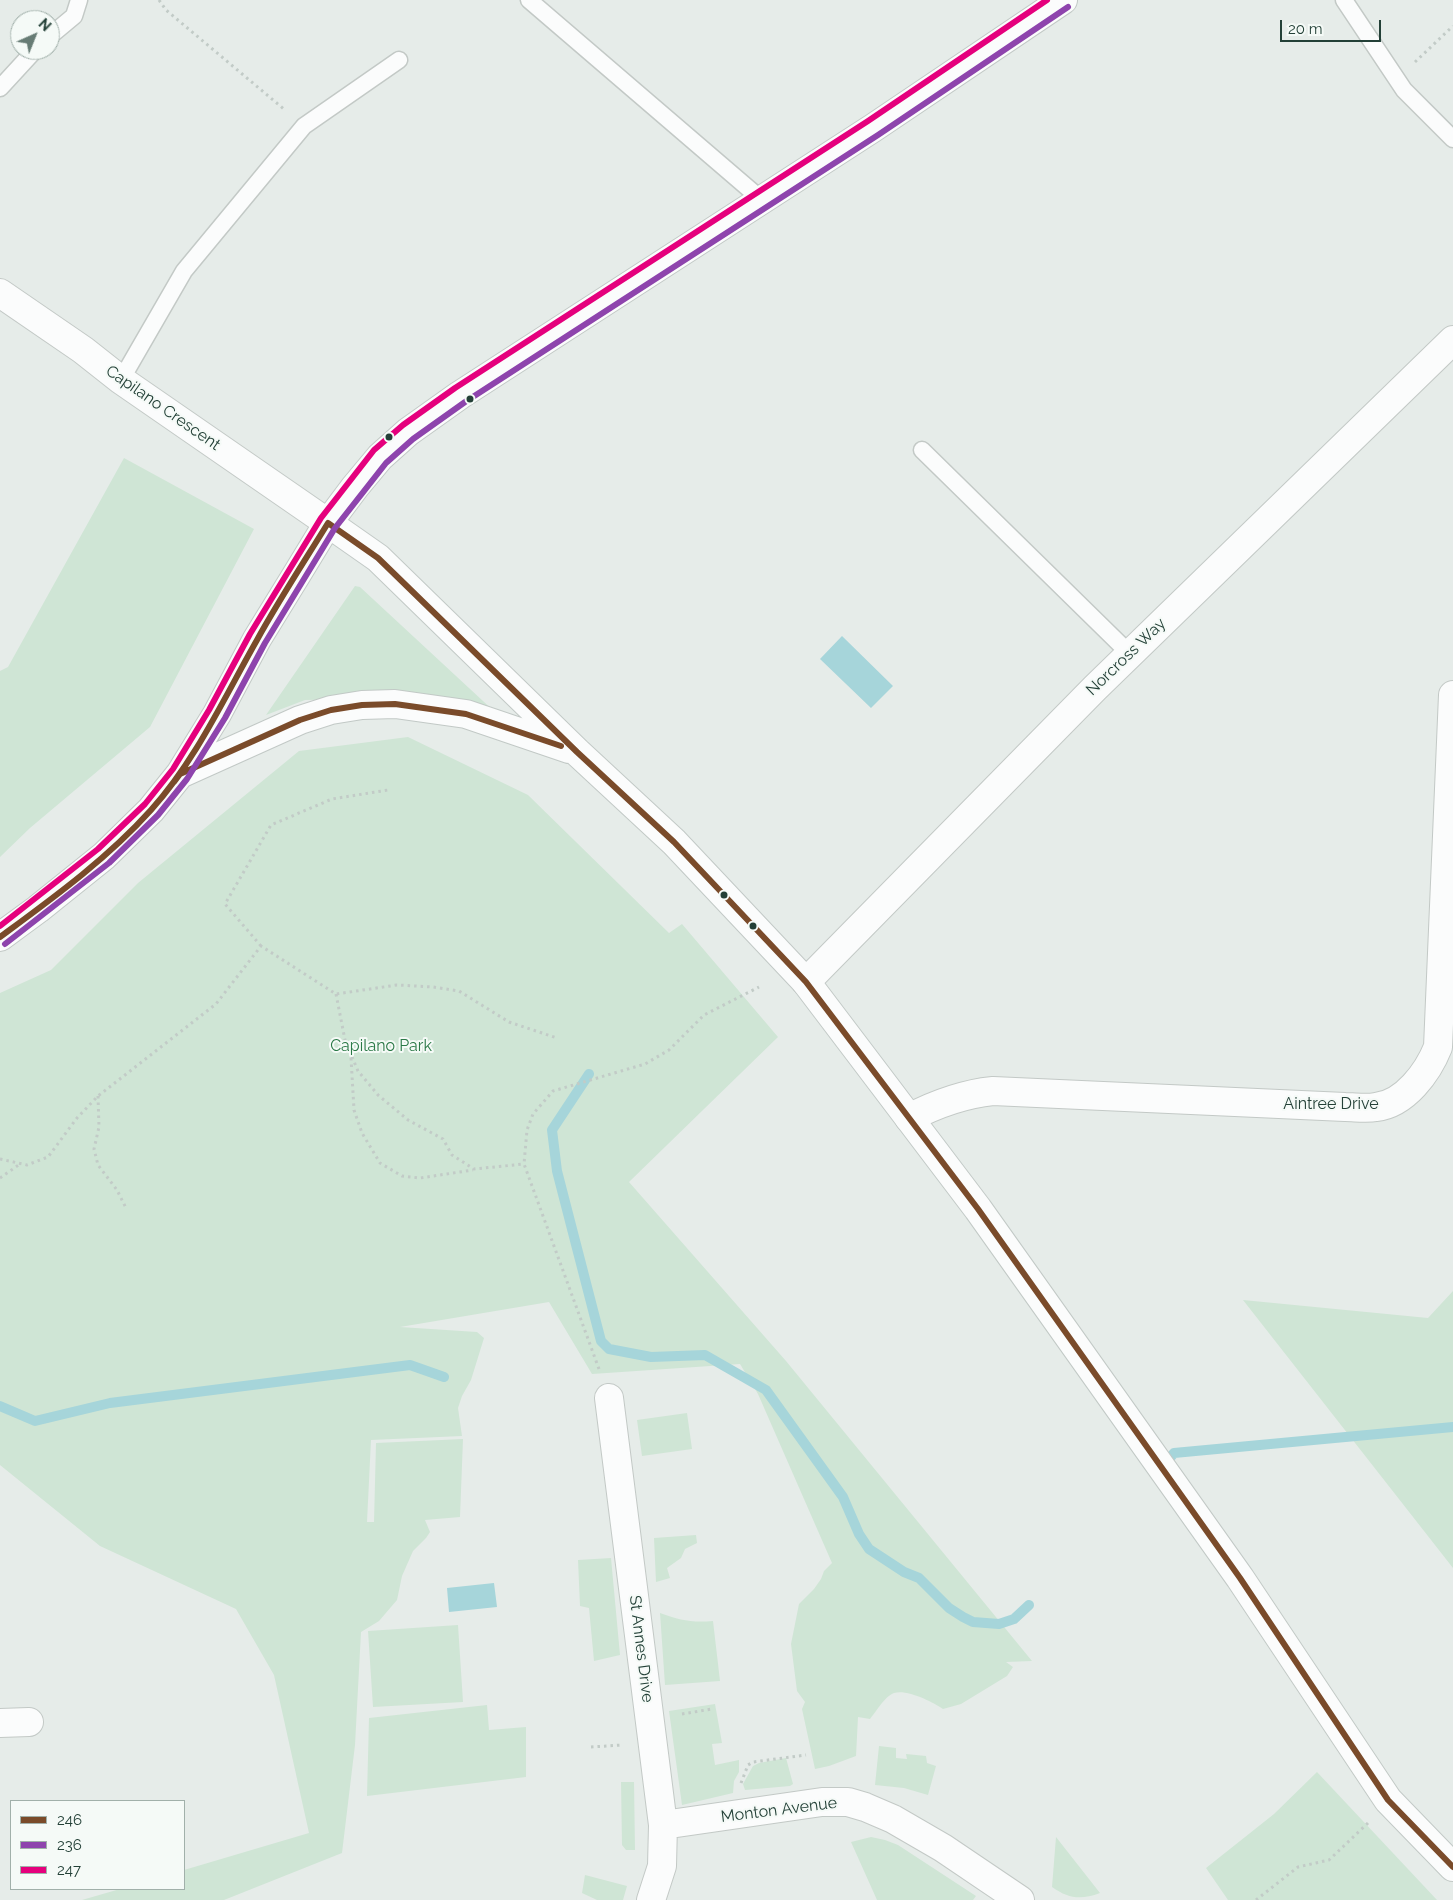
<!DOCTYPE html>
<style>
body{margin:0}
#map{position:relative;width:1453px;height:1900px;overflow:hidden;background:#e6ece9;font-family:Raleway,sans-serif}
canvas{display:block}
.legend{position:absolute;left:10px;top:1800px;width:175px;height:90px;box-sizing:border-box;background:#f5faf7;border:1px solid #a1b0aa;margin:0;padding:6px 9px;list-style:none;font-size:15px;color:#234037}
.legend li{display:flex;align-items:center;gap:10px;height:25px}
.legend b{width:25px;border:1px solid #a1b0aa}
.north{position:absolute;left:10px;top:10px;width:50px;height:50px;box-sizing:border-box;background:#f5faf7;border:1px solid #a1b0aa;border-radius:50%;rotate:44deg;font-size:14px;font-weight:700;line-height:20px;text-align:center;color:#234037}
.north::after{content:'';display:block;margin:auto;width:18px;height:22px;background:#677c75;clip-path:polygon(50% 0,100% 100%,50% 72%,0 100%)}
.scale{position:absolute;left:1280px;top:20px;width:101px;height:22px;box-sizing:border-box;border:2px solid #234037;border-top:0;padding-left:6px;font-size:15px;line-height:18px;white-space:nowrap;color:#234037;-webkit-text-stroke:4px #f5faf7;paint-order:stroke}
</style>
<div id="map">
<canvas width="1453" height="1900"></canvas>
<ul class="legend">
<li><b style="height:6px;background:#7a4b2a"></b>246</li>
<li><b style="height:6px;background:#8e44ad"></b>236</li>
<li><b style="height:6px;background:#e5007d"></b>247</li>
</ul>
<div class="north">N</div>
<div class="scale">20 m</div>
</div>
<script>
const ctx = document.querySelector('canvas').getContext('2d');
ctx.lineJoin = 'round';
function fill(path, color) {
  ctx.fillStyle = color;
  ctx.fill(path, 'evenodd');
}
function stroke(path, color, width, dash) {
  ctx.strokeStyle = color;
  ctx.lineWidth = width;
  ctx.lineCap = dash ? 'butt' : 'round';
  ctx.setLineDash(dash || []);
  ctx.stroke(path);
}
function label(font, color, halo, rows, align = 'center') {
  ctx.font = font + ' Raleway,sans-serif';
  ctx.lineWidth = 4;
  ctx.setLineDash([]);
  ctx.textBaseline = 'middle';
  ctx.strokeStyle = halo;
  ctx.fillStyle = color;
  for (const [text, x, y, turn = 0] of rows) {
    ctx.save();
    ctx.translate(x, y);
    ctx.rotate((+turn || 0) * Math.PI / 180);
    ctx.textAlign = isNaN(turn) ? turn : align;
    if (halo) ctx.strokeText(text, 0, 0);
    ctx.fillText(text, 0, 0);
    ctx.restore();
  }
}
const green = new Path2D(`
 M 124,458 L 254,529 L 150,727 L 30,828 L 0,857 L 0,671 L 8,667 Z
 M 355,586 L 360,587 L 497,714 L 406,698 L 305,700 L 266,715 Z
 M 408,737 L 528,795 L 669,933 L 682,924 L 778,1037 L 629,1182 L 786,1361 L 1032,1661 L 1006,1662 L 1013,1667 L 1007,1676 L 961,1704 L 943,1709 C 933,1702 907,1689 894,1693 C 885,1696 876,1712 870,1719 L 858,1717 L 856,1756 L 829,1766 L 815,1769 L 802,1709 L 805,1702 L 797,1691 L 791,1644 L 799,1604 L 814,1589 L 821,1579 L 824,1571 L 832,1563 L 758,1394 L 740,1364 L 592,1374 L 549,1302 L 400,1327 L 477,1332 L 484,1338 L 471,1380 L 462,1396 L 458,1408 L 462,1436 L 371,1440 L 367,1522 L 374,1522 L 376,1443 L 463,1439 L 460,1517 L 425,1520 L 430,1532 L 426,1538 L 413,1551 L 402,1576 L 397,1600 L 379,1621 L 361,1632 L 355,1745 L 342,1853 L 224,1900 L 82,1900 L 120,1889 L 184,1889 L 184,1870 L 309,1833 L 274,1675 L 236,1609 L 100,1546 L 0,1465 L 0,993 L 51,970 L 138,883 L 299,751 Z
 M 1453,1291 L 1453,1568 L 1243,1300 L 1428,1318 Z
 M 687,1413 L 692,1449 L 642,1456 L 637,1420 Z
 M 696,1535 L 697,1543 L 685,1549 L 681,1558 L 667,1568 L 670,1578 L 656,1582 L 654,1538 Z
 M 611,1558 L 620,1655 L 594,1661 L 589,1608 L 580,1606 L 578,1560 Z
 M 660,1613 C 680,1620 691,1623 713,1621 L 720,1681 L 665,1685 Z
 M 458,1625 L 463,1702 L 373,1707 L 368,1631 Z
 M 715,1704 L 722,1743 L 712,1744 L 715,1765 L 739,1760 L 739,1772 L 734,1781 L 733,1793 L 682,1805 L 669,1711 Z
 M 487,1705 L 489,1730 L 526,1727 L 526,1777 L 367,1796 L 369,1718 Z
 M 879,1746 L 896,1748 L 896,1758 L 907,1759 L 906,1754 L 926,1756 L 927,1763 L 936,1766 L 928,1795 L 904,1788 L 875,1785 Z
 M 786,1758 L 793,1784 L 790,1786 L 745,1790 L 743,1784 L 753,1766 L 759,1763 Z
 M 1317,1772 L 1437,1900 L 1228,1900 L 1206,1868 L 1274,1814 Z
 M 621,1782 L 634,1782 L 635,1850 L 626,1850 L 622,1845 Z
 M 871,1837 L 885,1840 L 898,1845 L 976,1896 L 973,1900 L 877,1900 L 851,1842 Z
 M 1056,1837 L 1100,1893 C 1081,1900 1069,1899 1052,1887 Z
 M 585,1875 L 627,1886 L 623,1900 L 597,1900 L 582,1893 Z`);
const water = new Path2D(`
 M 842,636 L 893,686 L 871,708 L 820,659 Z
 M 494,1583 L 497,1607 L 449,1612 L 447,1588 Z`);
const stream = new Path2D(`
 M 589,1074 L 552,1130 L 557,1171 L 601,1341 L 609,1349 L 651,1357 L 705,1355 L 766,1390 L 843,1497 L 859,1534 L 869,1549 L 904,1572 L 919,1578 L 949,1608 L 963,1617 L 973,1622 L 999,1624 L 1014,1619 L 1029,1605
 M 0,1406 L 35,1421 L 110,1403 L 410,1365 L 444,1377
 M 1169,1459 L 1174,1453 L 1453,1427`);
const path = new Path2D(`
 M 159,0 L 166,10 L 285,110
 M 1415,62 L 1453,26
 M 261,946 L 225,904 L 271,825 L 332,799 L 388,790
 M 336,994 L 345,1040 L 358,1071 L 378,1095 L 408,1120 L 443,1139 L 452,1155 L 474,1169 L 524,1164
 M 351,1058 L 354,1110 L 362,1133 L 380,1163 L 402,1176 L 420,1178 L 473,1170
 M 98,1096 L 99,1127 L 94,1149 L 98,1165 L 117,1190 L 126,1208
 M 0,1159 L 27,1165 L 48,1157 L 77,1118 L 98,1096 L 216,1004 L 261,946 L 336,994 L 397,985 L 433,987 L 459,991 L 509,1022 L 557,1038
 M 0,1178 L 20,1164
 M 599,1369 L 524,1164 L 527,1130 L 533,1114 L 553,1091 L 645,1064 L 669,1050 L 704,1015 L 759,987
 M 682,1714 L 712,1709
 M 591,1747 L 622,1745
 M 741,1783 L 748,1765 L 753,1762 L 806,1755
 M 1256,1900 L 1298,1867 L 1329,1860 L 1368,1823`);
const lane = new Path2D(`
 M 529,0 L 762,200
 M 1344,0 L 1404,90 L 1453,139
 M 50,36 L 74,16 L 79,0
 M 0,88 L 35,50
 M 121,380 L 184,271 L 304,126 L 399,60
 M 922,450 L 1130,654`);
const street = new Path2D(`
 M 0,293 L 83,350 L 121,380 L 328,523
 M 806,982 L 1095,688 L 1453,340
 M 909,1118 C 936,1104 963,1094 993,1091 L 1345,1107 C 1355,1107 1366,1109 1376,1107 C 1405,1104 1428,1072 1438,1047 L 1453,695
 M 609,1398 L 663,1825 L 662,1866 L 651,1900
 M 0,1723 L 29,1722
 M 663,1825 L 822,1802 L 848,1802 L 865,1807 L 893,1819 L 943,1848 L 1020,1900`);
const secondary = new Path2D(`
 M 328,523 L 378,558 L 577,752 L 674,842 L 806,982 L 978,1209 L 1240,1578 L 1388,1800 L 1453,1867
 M 180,774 L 300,720 L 331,710 L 362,705 L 395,704 L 466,714 L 569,749
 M 0,937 L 38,909 L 104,856 L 151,810 L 180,774 L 217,714 L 257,639 L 297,574 L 328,523 L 355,487 L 380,457 L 408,432 L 460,395 L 873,128 L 1063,0`);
const bus1 = new Path2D(`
 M 174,782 L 180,774 L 300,720 L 331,710 L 362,705 L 395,704 L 466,714 L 561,746
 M 0,937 C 53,898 107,859 151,810 C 196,760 224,698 257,640 C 279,600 304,562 328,523 L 378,558 L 577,752 L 674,842 L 806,982 L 978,1209 L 1240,1578 L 1388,1800 L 1453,1867`);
const bus2 = new Path2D(`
 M 5,944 L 109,863 L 158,815 L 187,779 L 225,718 L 265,643 L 335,528 L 386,463 L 413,439 L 465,402 L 878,135 L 1068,7`);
const bus3 = new Path2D(`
 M 0,926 L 98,849 L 145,804 L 173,769 L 209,710 L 250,634 L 321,518 L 374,450 L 403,425 L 455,388 L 868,121 L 1047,0`);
const markers = [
 [470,399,4.5,"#234037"],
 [389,437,4.5,"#234037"],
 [724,895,4.5,"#234037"],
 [753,926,4.5,"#234037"]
];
const streetNames = [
 ["Capilano Crescent",163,408,35],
 ["Norcross Way",1126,657,-44],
 ["Aintree Drive",1331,1104],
 ["St Annes Drive",641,1649,83],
 ["Monton Avenue",779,1810,-7]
];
const parkNames = [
 ["Capilano Park",381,1046]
];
fill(green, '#cfe5d5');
fill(water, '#a6d5da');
stroke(stream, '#a6d5da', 10);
stroke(lane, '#c3c9c6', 19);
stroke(street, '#c3c9c6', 30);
stroke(secondary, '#c2c9c6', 30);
stroke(path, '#c2cbc7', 3, [2.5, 4]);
stroke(lane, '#fbfcfc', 16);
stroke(street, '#fbfcfc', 28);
stroke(secondary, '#fbfcfc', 28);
stroke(bus1, '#7a4b2a', 6);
stroke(bus2, '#8e44ad', 6);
stroke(bus3, '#e5007d', 6);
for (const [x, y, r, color] of markers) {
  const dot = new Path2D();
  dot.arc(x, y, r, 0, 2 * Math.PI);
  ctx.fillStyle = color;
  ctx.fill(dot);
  stroke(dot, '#f5faf7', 2);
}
label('16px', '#234037', '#f5faf7', streetNames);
label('16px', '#2b7947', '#f5faf7', parkNames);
</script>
